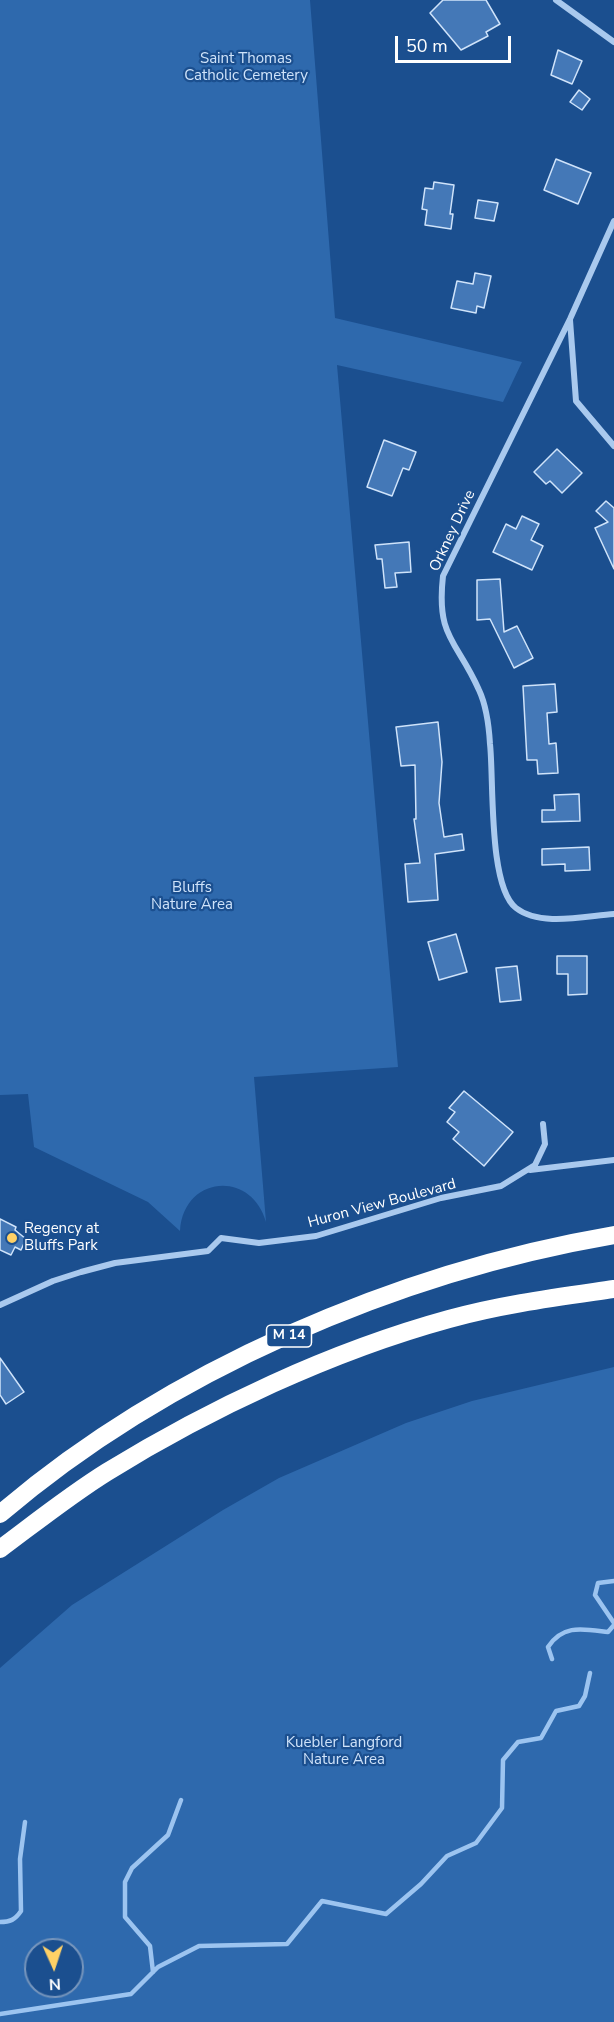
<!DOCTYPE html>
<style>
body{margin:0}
#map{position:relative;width:614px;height:2022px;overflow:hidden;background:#1b4f8f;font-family:"Nunito Sans",sans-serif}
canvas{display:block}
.north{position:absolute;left:24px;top:1938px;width:60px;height:60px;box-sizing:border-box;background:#1b4f8f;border:2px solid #7695bc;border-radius:50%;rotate:177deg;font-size:16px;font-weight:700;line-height:24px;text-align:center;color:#fff}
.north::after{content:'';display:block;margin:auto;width:21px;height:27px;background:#ffd166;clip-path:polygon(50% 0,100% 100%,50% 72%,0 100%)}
.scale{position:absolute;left:395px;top:36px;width:116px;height:27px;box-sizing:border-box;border:3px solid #fff;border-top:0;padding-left:8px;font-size:18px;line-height:21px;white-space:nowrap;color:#fff;-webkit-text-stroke:4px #1b4f8f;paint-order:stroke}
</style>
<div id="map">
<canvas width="614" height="2022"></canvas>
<div class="north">N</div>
<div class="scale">50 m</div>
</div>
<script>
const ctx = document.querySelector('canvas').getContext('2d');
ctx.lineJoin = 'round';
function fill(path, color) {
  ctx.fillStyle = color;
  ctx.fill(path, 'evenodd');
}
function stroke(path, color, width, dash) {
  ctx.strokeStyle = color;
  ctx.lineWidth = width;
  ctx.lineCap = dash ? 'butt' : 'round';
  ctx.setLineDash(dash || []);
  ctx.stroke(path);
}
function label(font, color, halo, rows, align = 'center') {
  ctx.font = font + ' "Nunito Sans",sans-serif';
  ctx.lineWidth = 4.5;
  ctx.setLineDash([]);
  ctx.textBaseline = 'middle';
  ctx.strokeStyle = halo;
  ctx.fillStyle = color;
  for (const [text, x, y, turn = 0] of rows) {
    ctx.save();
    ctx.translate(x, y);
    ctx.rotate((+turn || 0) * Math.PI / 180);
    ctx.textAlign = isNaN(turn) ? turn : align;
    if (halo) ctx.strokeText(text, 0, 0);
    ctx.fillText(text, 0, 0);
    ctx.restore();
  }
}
const green = new Path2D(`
 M 0,0 L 310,0 L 335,318 L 522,362 L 503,402 L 337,365 L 398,1067 L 254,1077 L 266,1222 C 251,1169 183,1176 180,1231 L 148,1202 L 34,1147 L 28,1094 L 0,1095 Z
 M 614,1367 L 614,2022 L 0,2022 L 0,1668 L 72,1605 L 223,1510 L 279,1478 L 406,1423 L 472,1401 ZM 36,1950 L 72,1950 L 72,1986 L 36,1986 Z`);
const stream = new Path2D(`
 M 614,1581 L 598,1583 L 595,1595 L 614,1623
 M 552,1659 L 548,1647 C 563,1624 583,1629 608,1632 L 614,1625
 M 0,1922 C 10,1922 15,1920 21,1911 L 20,1859 L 25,1822
 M 153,1972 L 150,1946 L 125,1917 L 125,1882 L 132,1868 L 168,1835 L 181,1800
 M 0,2014 L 131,1994 L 158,1967 L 199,1946 L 287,1944 L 322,1901 L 386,1914 L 421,1884 L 447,1856 L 476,1843 L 502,1808 L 503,1760 L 518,1742 L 541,1738 L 556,1711 L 579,1706 L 585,1696 L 590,1673`);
const building = new Path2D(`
 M 443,0 L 486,0 L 500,24 L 486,32 L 488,36 L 461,50 L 430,13 Z
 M 558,50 L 582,61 L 572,84 L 551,75 Z
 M 579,90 L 590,99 L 582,110 L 570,102 Z
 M 556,159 L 591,173 L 578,204 L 544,190 Z
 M 434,182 L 454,185 L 450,214 L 453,214 L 451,229 L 425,225 L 427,210 L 422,209 L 425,188 L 433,189 Z
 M 478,200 L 498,203 L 494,221 L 475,218 Z
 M 475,273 L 491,276 L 484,308 L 477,306 L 476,313 L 451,308 L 457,281 L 473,284 Z
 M 384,440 L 416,452 L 409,470 L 403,468 L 392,496 L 367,487 Z
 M 557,449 L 582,473 L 562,493 L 550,481 L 546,484 L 534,472 Z
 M 606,501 L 614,508 L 614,569 L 595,528 L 608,522 L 596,511 Z
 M 522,516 L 539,524 L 531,540 L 543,546 L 532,570 L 493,552 L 506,524 L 516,529 Z
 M 409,542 L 411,572 L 395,573 L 397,587 L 385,588 L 382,559 L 377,559 L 375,545 Z
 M 500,579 L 504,632 L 517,626 L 533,658 L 514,668 L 490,619 L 477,620 L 477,580 Z
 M 555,684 L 557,712 L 547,713 L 549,744 L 556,743 L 558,773 L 538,774 L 537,760 L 527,760 L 523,686 Z
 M 438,722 L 442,762 L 439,803 L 444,837 L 462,834 L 464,850 L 435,854 L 438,900 L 408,902 L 405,864 L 420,863 L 414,819 L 416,819 L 415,765 L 401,766 L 396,727 Z
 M 579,794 L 580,821 L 542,822 L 542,810 L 555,810 L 554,795 Z
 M 589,847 L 590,870 L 565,871 L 565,864 L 542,865 L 542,849 Z
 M 456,934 L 467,972 L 439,980 L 428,942 Z
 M 557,956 L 587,956 L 587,994 L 568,995 L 568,974 L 557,974 Z
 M 517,966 L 521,1000 L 500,1002 L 496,968 Z
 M 464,1091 L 513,1132 L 484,1166 L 453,1139 L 459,1132 L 447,1122 L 455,1112 L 449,1108 Z
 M 0,1219 L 16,1227 L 15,1230 L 26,1239 L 21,1250 L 15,1247 L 11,1255 L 0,1250 Z
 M 0,1358 L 24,1392 L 6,1404 L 0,1395 Z`);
const minor = new Path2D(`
 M 556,0 L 614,42
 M 614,221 L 570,319 L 443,576 C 436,638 457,640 479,690 C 486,705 489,727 490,744 C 494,780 488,886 516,908 C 540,927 585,916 614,914
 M 570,320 L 576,401 L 614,446
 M 530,1170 L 614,1160
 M 0,1305 L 53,1281 L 81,1272 L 115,1263 L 208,1251 L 221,1238 L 259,1243 L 316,1236 L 441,1198 L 501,1186 L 535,1165 L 545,1144 L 543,1124`);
const motorway = new Path2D(`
 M 0,1514 C 167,1371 397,1272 614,1235
 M 0,1549 C 35,1523 70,1495 107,1472 C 209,1409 332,1351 449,1319 C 503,1304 559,1297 614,1289`);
const markers = [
 [12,1238,6,"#ffd166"]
];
const shields = [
 [289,1336,45]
];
const shieldNames = [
 ["M 14",289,1336]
];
const parkNames = [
 ["Saint Thomas",246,59],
 ["Catholic Cemetery",246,76],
 ["Bluffs",192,888],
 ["Nature Area",192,905],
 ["Kuebler Langford",344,1743],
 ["Nature Area",344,1760]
];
const streetNames = [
 ["Orkney Drive",453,531,-65],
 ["Huron View Boulevard",382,1204,-15]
];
const poiNames = [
 ["Regency at",24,1229],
 ["Bluffs Park",24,1246]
];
fill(green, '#2e69ad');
stroke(stream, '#9cc4f0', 4.5);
fill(building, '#4478b7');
stroke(building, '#cfe3fa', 1.5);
stroke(minor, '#a9c9ee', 6);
stroke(motorway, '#fff', 18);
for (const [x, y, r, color] of markers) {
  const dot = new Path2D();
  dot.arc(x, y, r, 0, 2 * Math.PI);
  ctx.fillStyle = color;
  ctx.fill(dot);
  stroke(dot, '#1b4f8f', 2);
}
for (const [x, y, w] of shields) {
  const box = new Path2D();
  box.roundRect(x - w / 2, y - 11, w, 22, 4.5);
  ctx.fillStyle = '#1b4f8f';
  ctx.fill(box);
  stroke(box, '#fff', 1.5);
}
label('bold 14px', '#fff', null, shieldNames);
label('15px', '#cfe3fa', '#1b4f8f', parkNames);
label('15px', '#fff', '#1b4f8f', streetNames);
label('15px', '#fff', '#1b4f8f', poiNames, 'left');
</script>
